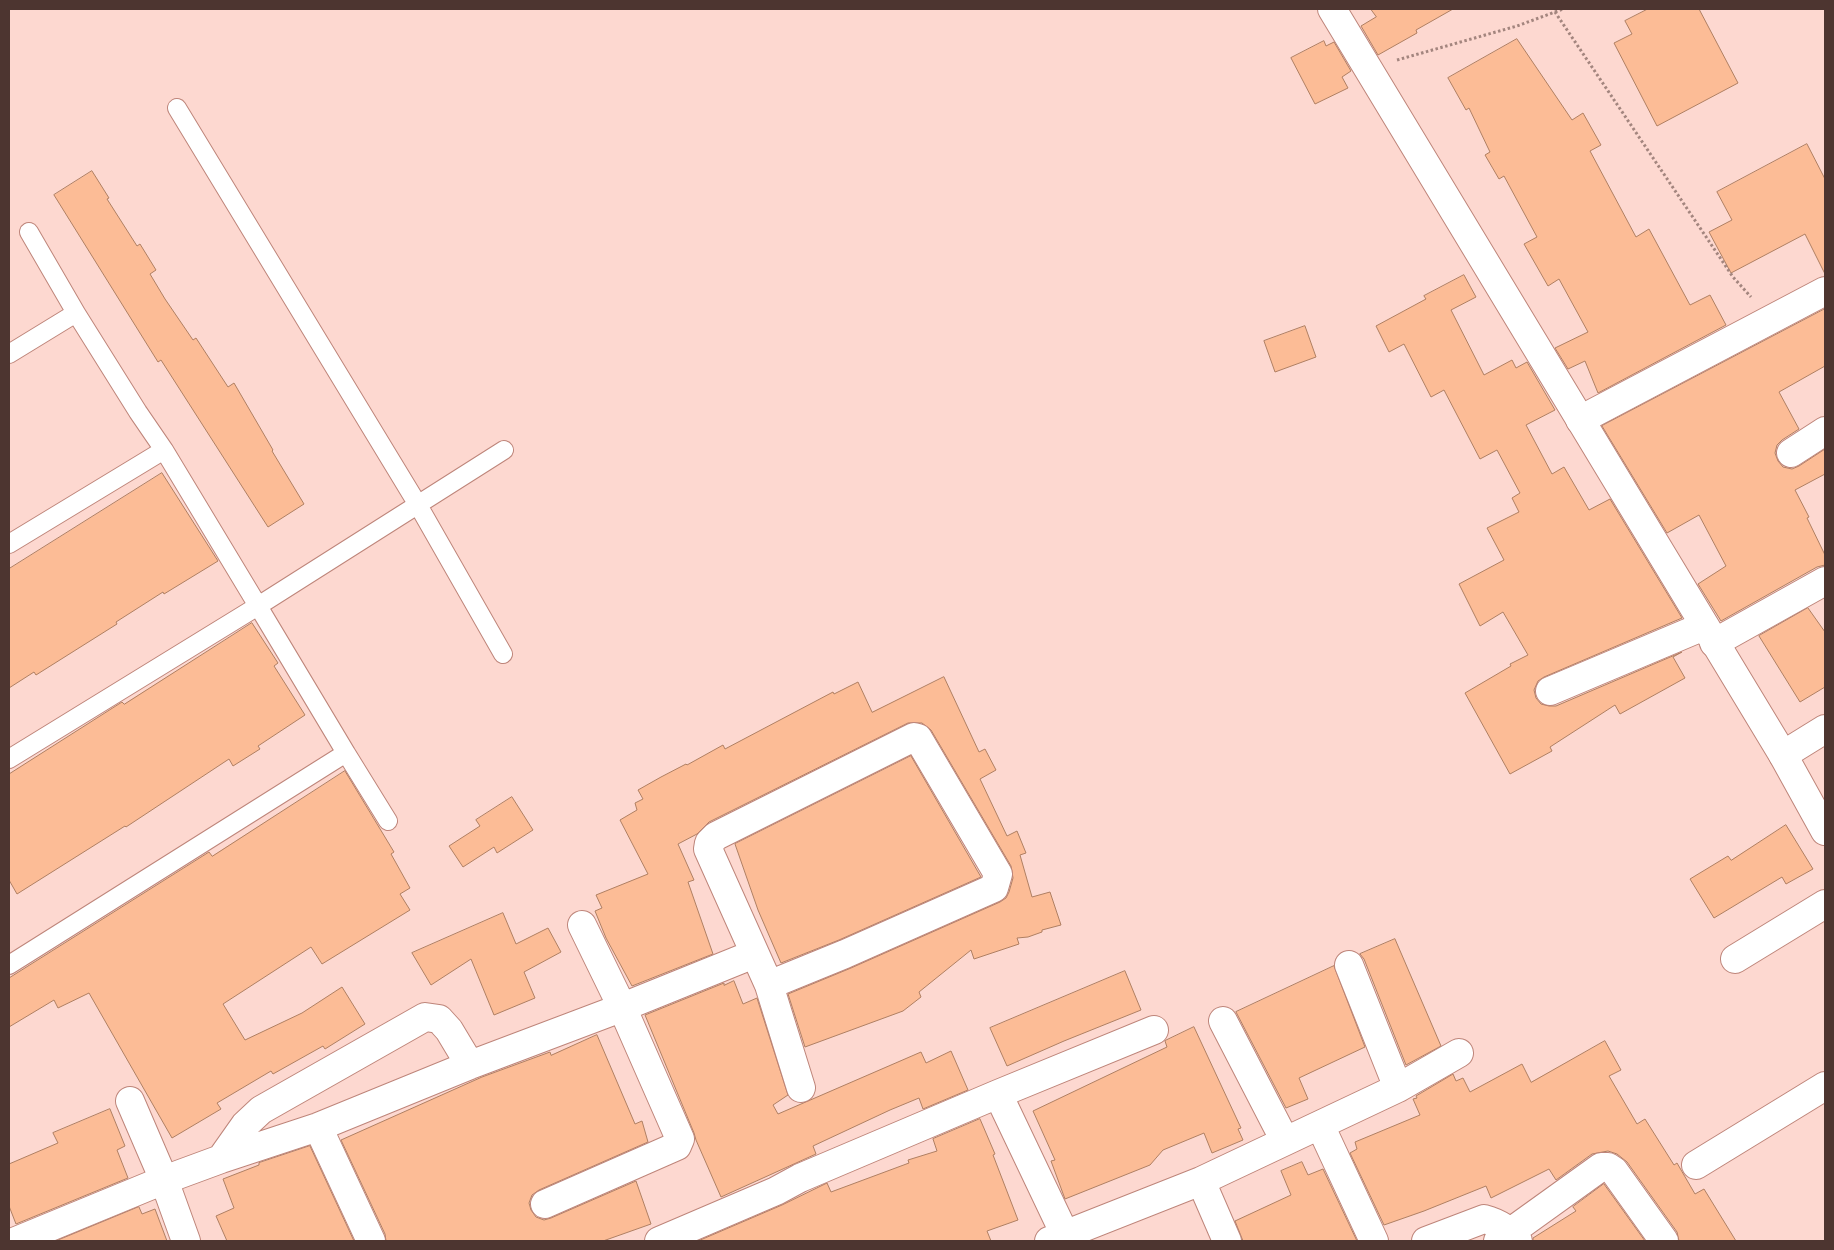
<!DOCTYPE html>
<style>
body{margin:0}
#map{position:relative;width:1834px;height:1250px;overflow:hidden;background:#fdd8d0;font-family:"Open Sans",sans-serif}
canvas{display:block}
.frame{position:absolute;inset:0;border:10px solid #4d3530;pointer-events:none}
</style>
<div id="map">
<canvas width="1834" height="1250"></canvas>
<div class="frame"></div>
</div>
<script>
const ctx = document.querySelector('canvas').getContext('2d');
ctx.lineJoin = 'round';
function fill(path, color) {
  ctx.fillStyle = color;
  ctx.fill(path, 'evenodd');
}
function stroke(path, color, width, dash) {
  ctx.strokeStyle = color;
  ctx.lineWidth = width;
  ctx.lineCap = dash ? 'butt' : 'round';
  ctx.setLineDash(dash || []);
  ctx.stroke(path);
}
const building = new Path2D(`
 M 1371,9 L 1453,9 L 1416,30 L 1417,33 L 1378,55 L 1361,26 L 1376,17 Z
 M 1648,9 L 1699,9 L 1738,83 L 1657,126 L 1614,43 L 1632,34 L 1625,21 Z
 M 1517,39 L 1572,120 L 1583,113 L 1601,145 L 1590,151 L 1636,237 L 1649,229 L 1690,305 L 1710,295 L 1726,325 L 1598,393 L 1585,361 L 1568,369 L 1555,348 L 1588,332 L 1559,279 L 1548,286 L 1524,244 L 1537,237 L 1504,176 L 1499,179 L 1485,155 L 1490,152 L 1469,108 L 1466,110 L 1448,78 Z
 M 1324,41 L 1326,46 L 1334,42 L 1351,71 L 1342,77 L 1348,88 L 1315,104 L 1291,58 Z
 M 1807,144 L 1825,179 L 1825,274 L 1805,234 L 1731,273 L 1709,232 L 1732,220 L 1717,192 Z
 M 92,171 L 109,198 L 107,199 L 137,246 L 140,244 L 156,270 L 150,274 L 165,299 L 193,340 L 196,338 L 228,387 L 234,383 L 273,450 L 272,451 L 304,504 L 268,527 L 161,360 L 158,362 L 54,195 Z
 M 1464,275 L 1476,297 L 1451,310 L 1484,375 L 1512,360 L 1516,368 L 1527,362 L 1555,410 L 1526,425 L 1552,474 L 1564,467 L 1589,510 L 1610,499 L 1682,618 L 1544,677 L 1538,681 L 1534,690 L 1536,698 L 1541,704 L 1549,706 L 1556,706 L 1682,652 L 1673,657 L 1685,678 L 1620,714 L 1615,705 L 1550,747 L 1552,751 L 1510,774 L 1465,693 L 1511,666 L 1510,664 L 1528,655 L 1503,612 L 1480,626 L 1459,584 L 1504,560 L 1487,528 L 1519,512 L 1512,498 L 1520,493 L 1497,450 L 1480,459 L 1444,390 L 1431,397 L 1404,344 L 1389,352 L 1376,326 L 1426,299 L 1424,296 Z
 M 1825,309 L 1825,366 L 1779,392 L 1799,429 L 1782,440 L 1777,445 L 1775,453 L 1778,461 L 1783,467 L 1792,469 L 1799,466 L 1825,449 L 1825,474 L 1795,490 L 1809,517 L 1807,518 L 1825,555 L 1825,565 L 1817,567 L 1721,621 L 1698,584 L 1726,566 L 1699,515 L 1667,533 L 1602,426 Z
 M 1305,326 L 1316,357 L 1275,372 L 1264,341 Z
 M 162,473 L 218,561 L 164,594 L 163,592 L 116,622 L 117,624 L 36,675 L 34,672 L 9,688 L 9,569 Z
 M 1808,608 L 1825,632 L 1825,687 L 1800,702 L 1759,636 Z
 M 252,623 L 278,663 L 274,666 L 305,715 L 258,746 L 260,749 L 233,766 L 229,759 L 126,827 L 125,826 L 17,894 L 9,880 L 9,774 L 122,702 L 124,704 Z
 M 944,677 L 979,752 L 985,749 L 996,770 L 980,779 L 1007,836 L 1017,831 L 1026,853 L 1020,855 L 1032,897 L 1050,892 L 1061,925 L 1042,930 L 1042,932 L 1028,937 L 1017,938 L 1019,944 L 974,959 L 971,950 L 919,992 L 921,997 L 903,1011 L 805,1047 L 788,994 L 851,968 L 1000,902 L 1006,898 L 1009,892 L 1013,878 L 1011,866 L 931,730 L 922,723 L 908,723 L 709,822 L 697,834 L 678,844 L 694,880 L 688,882 L 713,954 L 632,986 L 606,938 L 595,911 L 602,908 L 596,895 L 648,874 L 620,820 L 637,810 L 635,803 L 643,799 L 638,790 L 661,777 L 686,764 L 687,765 L 723,745 L 725,749 L 833,692 L 834,694 L 858,682 L 872,712 Z
 M 911,756 L 981,877 L 839,940 L 781,963 L 758,910 L 735,844 Z
 M 345,771 L 394,852 L 391,854 L 410,888 L 400,894 L 410,910 L 322,964 L 311,947 L 223,1004 L 245,1040 L 302,1013 L 342,987 L 365,1024 L 325,1049 L 323,1046 L 273,1074 L 271,1071 L 217,1103 L 221,1109 L 172,1138 L 89,993 L 58,1008 L 54,1000 L 9,1027 L 9,978 L 209,852 L 212,856 Z
 M 512,797 L 533,830 L 497,853 L 494,847 L 463,867 L 449,846 L 480,826 L 476,820 Z
 M 1786,825 L 1813,869 L 1786,884 L 1782,877 L 1714,918 L 1690,879 L 1728,856 L 1731,860 Z
 M 503,913 L 516,944 L 548,928 L 561,952 L 524,972 L 535,998 L 494,1015 L 471,959 L 431,985 L 412,953 Z
 M 1395,939 L 1441,1046 L 1406,1065 L 1364,959 L 1360,954 Z
 M 1334,966 L 1365,1047 L 1299,1078 L 1308,1099 L 1286,1108 L 1236,1012 Z
 M 1125,971 L 1141,1010 L 1064,1041 L 1007,1066 L 990,1028 Z
 M 734,981 L 743,1004 L 757,998 L 788,1095 L 773,1105 L 778,1114 L 921,1052 L 926,1063 L 951,1051 L 968,1090 L 923,1109 L 919,1098 L 890,1110 L 813,1146 L 816,1154 L 721,1197 L 696,1140 L 694,1133 L 645,1015 L 724,983 L 724,985 Z
 M 1194,1027 L 1241,1128 L 1238,1129 L 1243,1140 L 1212,1153 L 1204,1133 L 1163,1150 L 1150,1165 L 1065,1199 L 1051,1161 L 1055,1160 L 1033,1111 L 1167,1047 L 1165,1041 Z
 M 597,1035 L 635,1124 L 642,1121 L 648,1142 L 539,1190 L 532,1195 L 529,1203 L 531,1210 L 536,1217 L 544,1220 L 551,1218 L 636,1181 L 651,1224 L 603,1241 L 386,1241 L 385,1234 L 341,1140 L 482,1077 L 550,1052 L 551,1055 Z
 M 1605,1041 L 1621,1070 L 1609,1076 L 1637,1124 L 1645,1119 L 1674,1165 L 1677,1163 L 1695,1194 L 1704,1189 L 1736,1241 L 1679,1241 L 1677,1232 L 1627,1162 L 1617,1154 L 1608,1151 L 1592,1154 L 1556,1180 L 1549,1169 L 1491,1198 L 1486,1186 L 1424,1211 L 1384,1225 L 1350,1153 L 1357,1149 L 1355,1142 L 1420,1115 L 1413,1099 L 1417,1098 L 1416,1096 L 1453,1074 L 1456,1081 L 1463,1078 L 1470,1092 L 1522,1064 L 1531,1082 Z
 M 110,1109 L 125,1146 L 117,1150 L 128,1178 L 16,1224 L 9,1206 L 9,1164 L 58,1143 L 53,1133 Z
 M 980,1119 L 995,1154 L 993,1155 L 1018,1220 L 987,1231 L 991,1241 L 698,1241 L 782,1205 L 827,1183 L 831,1192 L 909,1163 L 908,1160 L 937,1151 L 933,1139 Z
 M 310,1146 L 354,1241 L 227,1241 L 216,1216 L 234,1208 L 223,1179 L 259,1165 L 259,1163 Z
 M 1302,1162 L 1308,1175 L 1323,1169 L 1357,1241 L 1243,1241 L 1235,1221 L 1291,1195 L 1281,1171 Z
 M 1604,1184 L 1645,1241 L 1533,1241 L 1533,1238 L 1576,1211 L 1573,1207 Z
 M 139,1207 L 142,1214 L 155,1209 L 167,1241 L 56,1241 Z`);
const path = new Path2D(`
 M 1555,12 L 1563,9
 M 1397,60 L 1517,26 L 1555,12 L 1733,277 L 1751,297`);
const service = new Path2D(`
 M 177,108 L 418,505 L 503,654
 M 29,232 L 76,313
 M 9,354 L 76,313 L 138,412 L 164,450 L 258,606 L 9,759
 M 9,544 L 164,450
 M 346,753 L 388,821
 M 9,965 L 346,753 L 258,606 L 504,450`);
const minor = new Path2D(`
 M 1580,420 L 1825,291
 M 1791,453 L 1825,431
 M 1714,643 L 1825,581
 M 1550,691 L 1704,626
 M 1783,755 L 1825,729
 M 1735,959 L 1825,904
 M 1349,965 L 1398,1088
 M 769,985 L 845,954 L 994,888 L 998,874 L 918,738 L 914,737 L 716,836 L 709,843 L 708,849 L 769,985 L 801,1088
 M 1223,1021 L 1285,1141
 M 998,1094 L 1068,1241
 M 130,1101 L 164,1180 L 186,1241
 M 1320,1125 L 1374,1241
 M 318,1127 L 371,1241
 M 221,1159 L 245,1125 L 261,1110 L 425,1017 L 439,1019 L 449,1030 L 470,1065
 M 1696,1165 L 1825,1086
 M 1201,1181 L 1227,1241
 M 545,1204 L 677,1146 L 680,1139 L 622,1007 L 582,925
 M 16,1241 L 164,1180 L 221,1159 L 318,1127 L 470,1065 L 613,1011 L 754,954
 M 659,1241 L 776,1191 L 800,1178 L 998,1094 L 1154,1030
 M 1049,1241 L 1201,1181 L 1398,1088 L 1459,1053
 M 1426,1241 L 1484,1219 C 1499,1223 1509,1229 1518,1241
 M 1498,1241 L 1601,1167 L 1608,1167 L 1614,1171 L 1664,1241`);
const tertiary = new Path2D(`
 M 1332,9 L 1783,755 L 1825,831`);
fill(building, '#fcbc96');
stroke(building, '#af7f62', 1);
stroke(service, '#be857a', 20);
stroke(minor, '#be857a', 30);
stroke(tertiary, '#be857a', 30);
stroke(path, '#a3857e', 3, [2.5, 2.5]);
stroke(service, '#fff', 18);
stroke(minor, '#fff', 28);
stroke(tertiary, '#fff', 28);
</script>
